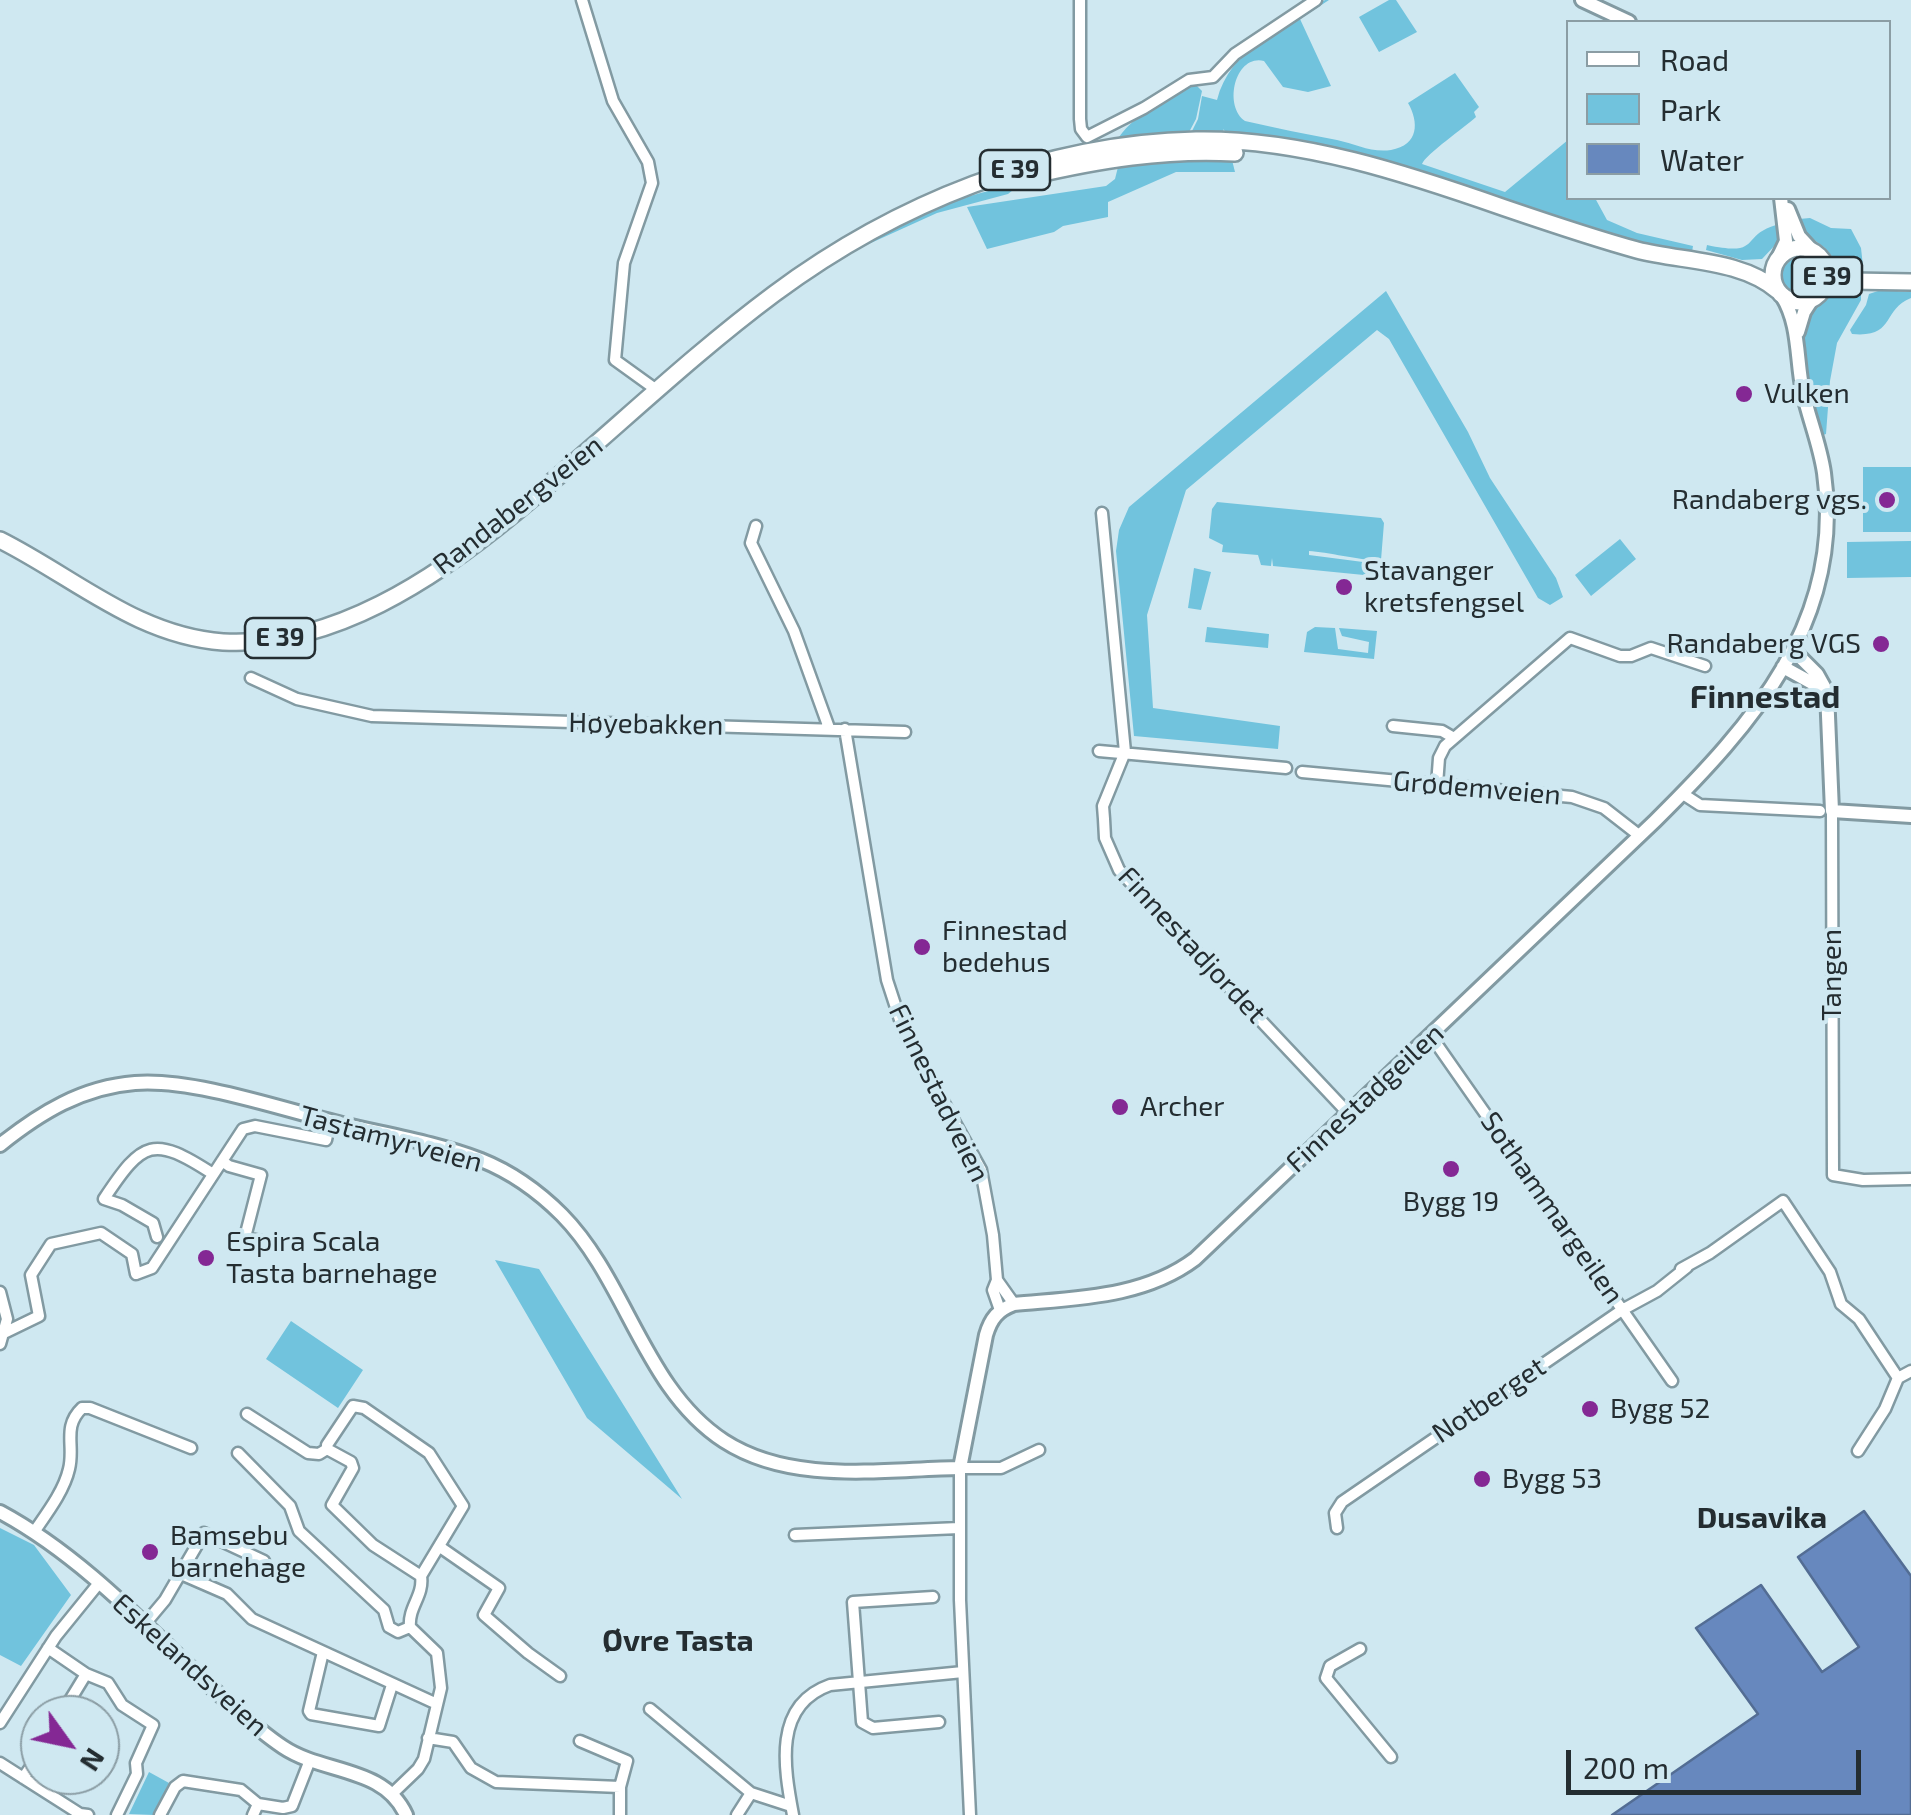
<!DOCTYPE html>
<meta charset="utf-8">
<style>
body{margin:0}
#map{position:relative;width:1911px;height:1815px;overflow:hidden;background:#cfe8f1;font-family:"Exo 2",sans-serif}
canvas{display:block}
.legend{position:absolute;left:1566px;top:20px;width:325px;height:180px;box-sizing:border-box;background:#cfe8f1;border:2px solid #8b9da4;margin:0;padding:12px 18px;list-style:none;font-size:30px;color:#242d31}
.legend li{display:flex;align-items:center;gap:20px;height:50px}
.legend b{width:50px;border:2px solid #8b9da4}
.north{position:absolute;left:20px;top:1695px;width:100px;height:100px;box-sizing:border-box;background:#cfe8f1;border:2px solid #8b9da4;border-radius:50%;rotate:123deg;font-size:28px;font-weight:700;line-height:40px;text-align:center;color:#242d31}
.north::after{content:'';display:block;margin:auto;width:35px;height:45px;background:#842894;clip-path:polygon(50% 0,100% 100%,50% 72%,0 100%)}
.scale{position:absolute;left:1566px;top:1750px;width:295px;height:45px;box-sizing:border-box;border:5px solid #242d31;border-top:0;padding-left:12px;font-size:30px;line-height:35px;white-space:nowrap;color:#242d31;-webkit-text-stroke:8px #cfe8f1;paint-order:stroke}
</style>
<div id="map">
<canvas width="1911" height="1815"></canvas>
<ul class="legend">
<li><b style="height:12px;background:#fff"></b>Road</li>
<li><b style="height:28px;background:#71c3dd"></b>Park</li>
<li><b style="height:28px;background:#6788be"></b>Water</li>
</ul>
<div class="north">N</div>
<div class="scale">200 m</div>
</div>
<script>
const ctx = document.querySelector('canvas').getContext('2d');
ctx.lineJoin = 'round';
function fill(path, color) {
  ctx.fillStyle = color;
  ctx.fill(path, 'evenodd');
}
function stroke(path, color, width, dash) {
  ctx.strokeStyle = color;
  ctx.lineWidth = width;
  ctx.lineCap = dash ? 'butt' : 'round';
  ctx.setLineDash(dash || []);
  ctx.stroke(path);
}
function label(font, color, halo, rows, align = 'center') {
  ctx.font = font + ' "Exo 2",sans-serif';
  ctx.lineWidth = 8;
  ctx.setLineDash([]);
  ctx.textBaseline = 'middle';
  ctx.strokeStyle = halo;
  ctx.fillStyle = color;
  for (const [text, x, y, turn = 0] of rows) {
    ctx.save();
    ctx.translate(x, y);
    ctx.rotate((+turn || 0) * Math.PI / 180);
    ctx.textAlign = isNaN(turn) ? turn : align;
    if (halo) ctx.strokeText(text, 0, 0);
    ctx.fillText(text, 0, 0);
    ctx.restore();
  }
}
const green = new Path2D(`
 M 1325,0 L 1329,0 L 1300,19 L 1331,86 L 1308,92 L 1283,87 L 1264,61 C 1235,54 1223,106 1245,121 C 1275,128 1306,134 1337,140 C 1355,144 1372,153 1391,150 C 1419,145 1419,122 1408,103 L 1455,73 L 1479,107 L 1474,112 L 1476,117 C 1464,128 1426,154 1422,164 L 1505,192 L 1568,140 L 1568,198 L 1595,198 L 1607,220 L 1637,233 L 1693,246 L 1692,252 L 1656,249 L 1558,220 L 1230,137 L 1223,129 L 1225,136 L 1190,135 L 1198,119 L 1202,96 L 1217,100 C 1230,49 1283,26 1325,0 Z
 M 1389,0 L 1396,0 L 1417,32 L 1379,52 L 1359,17 Z
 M 1194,83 L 1202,91 L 1196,119 L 1188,134 L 1116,142 C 1130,117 1168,95 1194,83 Z
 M 1164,157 L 1232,160 L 1235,172 L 1176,172 L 1108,202 L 1108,217 L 1063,226 L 1054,232 L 987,249 L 967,207 L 1106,186 L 1115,179 L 1119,163 Z
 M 1018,186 L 1008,194 L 937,213 L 840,257 C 895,227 954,193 1018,186 Z
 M 1810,218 L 1831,228 L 1851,229 L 1861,248 L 1863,266 L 1852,269 L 1839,265 L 1825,248 L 1805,233 L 1799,219 Z
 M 1776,225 L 1778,242 L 1762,259 L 1742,260 L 1706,250 L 1707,245 C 1763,257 1739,236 1776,225 Z
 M1780 275a19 19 0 1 1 38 0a19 19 0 1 1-38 0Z
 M 1851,289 L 1861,294 L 1861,300 L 1837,343 L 1830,381 L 1826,434 L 1823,435 C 1806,392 1779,293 1851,289 Z
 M 1881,290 L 1911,292 L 1911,298 C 1881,310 1896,338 1852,334 L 1850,330 L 1866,305 L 1869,294 Z
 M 1386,291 L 1468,432 L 1490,478 L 1556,578 L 1563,597 L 1550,605 L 1538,598 L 1389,339 L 1377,330 L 1186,490 L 1147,615 L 1153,708 L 1280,726 L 1278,749 L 1134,736 L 1116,551 L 1119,530 L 1129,507 Z
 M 1863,467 L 1911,467 L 1911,532 L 1863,532 Z
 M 1217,502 L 1381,518 L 1384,523 L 1381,560 C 1368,562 1328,552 1309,551 L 1309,555 L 1363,562 L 1374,576 L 1273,566 L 1272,558 L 1271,566 L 1261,565 L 1258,555 L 1222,552 L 1223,545 L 1209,538 L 1212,509 Z
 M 1620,539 L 1636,559 L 1591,596 L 1575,575 Z
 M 1911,541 L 1911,577 L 1847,578 L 1847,542 Z
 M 1194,568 L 1211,572 L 1201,610 L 1188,608 Z
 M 1207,627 L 1269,634 L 1268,648 L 1205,642 Z
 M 1315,627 L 1335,628 L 1338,649 L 1368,653 L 1369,642 L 1342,636 L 1339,628 L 1377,631 L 1374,659 L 1304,652 L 1307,632 Z
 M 495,1260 L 539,1269 L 682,1499 L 587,1418 Z
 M 291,1321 L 363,1370 L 338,1408 L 266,1359 Z
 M 0,1528 L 34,1545 L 71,1595 L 21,1666 L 0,1655 Z
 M 149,1772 L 169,1783 L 154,1815 L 129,1814 Z`);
const water = new Path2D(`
 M 1864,1511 L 1911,1576 L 1911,1815 L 1612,1815 L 1758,1714 L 1696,1628 L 1761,1585 L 1822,1672 L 1859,1647 L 1798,1557 Z`);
const minor = new Path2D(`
 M 582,0 L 613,101 L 648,162 L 652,183 L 624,263 L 615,360 L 658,391
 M 1080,0 L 1080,119 L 1081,129 L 1087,137 L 1144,108 L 1189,80 L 1213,77 L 1235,54 L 1316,0
 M 1102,513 L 1125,752 L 1103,806 L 1104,819 L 1105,838 L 1119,870 L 1348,1113
 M 756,526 L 751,543 L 794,631 L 829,728
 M 251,678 L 297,699 L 372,716 L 905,732
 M 1393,726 L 1442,731 L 1454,738
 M 845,729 L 887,980 L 903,1029 L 981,1170 L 993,1235 L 997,1280 L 993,1290 L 1000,1310
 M 1099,751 L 1286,768
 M 1302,772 L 1572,797 L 1604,808 L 1640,836
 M 1437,785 L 1439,758 L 1445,746 L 1570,638 L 1620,656 L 1631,656 L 1651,648 L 1705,666
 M 1683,794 L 1700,805 L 1820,811
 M 1832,811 L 1833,1175 L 1863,1180 L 1911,1179
 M 1431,1036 L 1672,1381
 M 222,1161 L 229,1166 L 261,1175 L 243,1245
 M 157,1237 L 153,1223 L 122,1205 L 104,1199 C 143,1140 153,1135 213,1174
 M 246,1238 L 261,1241
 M 1681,1269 L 1710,1253 L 1783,1201 L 1830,1272 L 1841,1304 L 1859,1319 L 1898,1378
 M 997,1280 L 1014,1304
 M 0,1292 L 7,1319 L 0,1344
 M 4,1333 L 39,1316 L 31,1275 L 51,1244 L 101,1233 L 132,1254 L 136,1274 L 152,1268 L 243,1129 L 255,1126 L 326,1140 L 330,1121
 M 353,1406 L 364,1408 L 429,1453 L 463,1506 L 421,1576 L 373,1545 L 332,1505 L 353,1468 L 351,1462 L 327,1449 L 327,1445 Z
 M 247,1414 L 308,1453 L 319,1454 L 327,1449
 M 1858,1451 L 1885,1409 L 1898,1378 L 1911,1371
 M 238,1453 L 290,1506 L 299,1531 L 384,1610 L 389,1627 L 398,1632 L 410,1627
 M 1337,1528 L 1335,1513 L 1342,1502 L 1622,1310 L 1657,1291 L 1687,1267
 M 34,1532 C 47,1513 64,1491 69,1469 C 75,1446 62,1427 82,1408 L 90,1408 L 191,1448
 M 795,1535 L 959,1528
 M 440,1547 L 499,1588 L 484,1615 L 528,1653 L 560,1676
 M 181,1574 L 227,1594 L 252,1619 L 437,1704
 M 933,1597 L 853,1602 L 862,1722 L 873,1728 L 939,1722
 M 144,1625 L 165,1600 L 204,1533 L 264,1561
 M 48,1648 L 86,1674 L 108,1683 L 122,1705 L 153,1725 L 136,1763 L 137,1774 L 117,1815
 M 1360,1649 L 1330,1666 L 1326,1678 L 1391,1757
 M 323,1652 L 309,1711 L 311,1714 L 379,1726 L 392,1685
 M 650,1709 L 751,1793 L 791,1806
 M 61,1715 L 86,1674
 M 0,1723 L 56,1636 L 99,1583
 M 428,1738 L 453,1742 L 471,1768 L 496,1782 L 620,1787
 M 580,1741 L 627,1761 L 620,1787 L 620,1815
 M 0,1763 L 80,1814 L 88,1815
 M 23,1778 L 40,1754
 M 392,1794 L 418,1769 L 424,1759 L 441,1688 L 437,1653 L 410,1627 C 408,1607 424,1596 421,1576
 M 160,1815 L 175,1787 L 183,1781 L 241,1790 L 258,1804
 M 253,1815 L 258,1804 L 283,1808 L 292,1806 L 310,1760
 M 737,1815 L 751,1793
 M 793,1815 C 784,1767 773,1705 830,1685 L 963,1672
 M 970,1815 L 960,1600 L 960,1468 L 1001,1468 L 1039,1450`);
const major = new Path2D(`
 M 1582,0 L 1629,22
 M 1788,209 L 1799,236 L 1812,250
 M 1777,260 L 1786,241 L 1781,198
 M 1798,332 L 1804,312 L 1813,298
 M 1793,650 L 1817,674 L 1827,692 L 1832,811 L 1911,816
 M 1783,667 L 1812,683 L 1826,696
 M 0,1145 C 40,1113 82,1087 135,1083 C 192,1078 285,1110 342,1124 C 388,1135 437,1143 481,1160 C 511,1172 540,1193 562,1215 C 627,1281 644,1389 724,1441 C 792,1485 883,1469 960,1468 L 986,1335 C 991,1318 998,1310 1014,1304 C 1076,1298 1143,1298 1195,1259 L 1655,821 C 1752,725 1845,621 1824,473 C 1820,445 1809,419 1803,392 C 1796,359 1800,325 1782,296
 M 0,1512 C 80,1555 146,1626 212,1688 C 235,1708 257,1730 283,1747 C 323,1774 384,1766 406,1815`);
const highway = new Path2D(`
 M 1030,176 C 1098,160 1165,149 1235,153
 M1773 275a27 27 0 1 1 54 0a27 27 0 1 1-54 0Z
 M 1823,289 L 1851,281 L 1911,282
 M 0,540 C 74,577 137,636 223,642 C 332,648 436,578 516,512 C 603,441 684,361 774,294 C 895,204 1044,143 1196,140 C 1300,138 1408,174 1505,208 C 1549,223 1593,238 1637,250 C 1683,262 1741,259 1778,291`);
const markers = [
 [1744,394,10,"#842894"],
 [1887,500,10,"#842894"],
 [1344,587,10,"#842894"],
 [1881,644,10,"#842894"],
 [922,947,10,"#842894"],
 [1120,1107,10,"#842894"],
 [1451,1169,10,"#842894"],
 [206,1258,10,"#842894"],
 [1590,1409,10,"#842894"],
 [1482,1479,10,"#842894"],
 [150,1552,10,"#842894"]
];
const shields = [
 [1015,170,70],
 [1827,277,70],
 [280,638,70]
];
const shieldNames = [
 ["E 39",1015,170],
 ["E 39",1827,277],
 ["E 39",280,638]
];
const poiNames = [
 ["Vulken",1764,394],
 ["Randaberg vgs.",1867,500,"right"],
 ["Stavanger",1364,571],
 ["kretsfengsel",1364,603],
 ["Randaberg VGS",1861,644,"right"],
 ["Finnestad",942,931],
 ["bedehus",942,963],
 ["Archer",1140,1107],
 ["Bygg 19",1451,1202,"center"],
 ["Espira Scala",226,1242],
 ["Tasta barnehage",226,1274],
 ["Bygg 52",1610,1409],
 ["Bygg 53",1502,1479],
 ["Bamsebu",170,1536],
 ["barnehage",170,1568]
];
const streetNames = [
 ["Randabergveien",518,505,-38],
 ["Høyebakken",646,724,1],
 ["Grødemveien",1477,788,5],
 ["Finnestadjordet",1192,945,47],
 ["Tangen",1832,975,-90],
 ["Finnestadveien",939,1093,64],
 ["Finnestadgeilen",1365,1098,-43],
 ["Tastamyrveien",391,1139,15],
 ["Sothammargeilen",1552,1208,55],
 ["Notberget",1489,1400,-34],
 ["Eskelandsveien",190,1665,42]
];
const neighbourhoodNames = [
 ["Dusavika",1762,1518],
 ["Øvre Tasta",678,1641]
];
const quarterNames = [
 ["Finnestad",1765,697]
];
fill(green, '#71c3dd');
fill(water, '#6788be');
stroke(water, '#536d94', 2.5);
stroke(minor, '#829aa2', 15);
stroke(major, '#829aa2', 18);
stroke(highway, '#829aa2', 20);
stroke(minor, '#fff', 10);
stroke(major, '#fff', 12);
stroke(highway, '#fff', 15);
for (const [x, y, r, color] of markers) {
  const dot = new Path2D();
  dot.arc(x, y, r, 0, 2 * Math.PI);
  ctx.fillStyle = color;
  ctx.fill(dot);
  stroke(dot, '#cfe8f1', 4);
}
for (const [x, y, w] of shields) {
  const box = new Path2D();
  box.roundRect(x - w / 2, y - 20, w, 40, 8);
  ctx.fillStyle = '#cfe8f1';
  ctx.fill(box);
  stroke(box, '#242d31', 2.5);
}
label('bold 25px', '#242d31', null, shieldNames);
label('28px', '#242d31', '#cfe8f1', poiNames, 'left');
label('28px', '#242d31', '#cfe8f1', streetNames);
label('bold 30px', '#242d31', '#cfe8f1', neighbourhoodNames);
label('bold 32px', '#242d31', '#cfe8f1', quarterNames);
</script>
